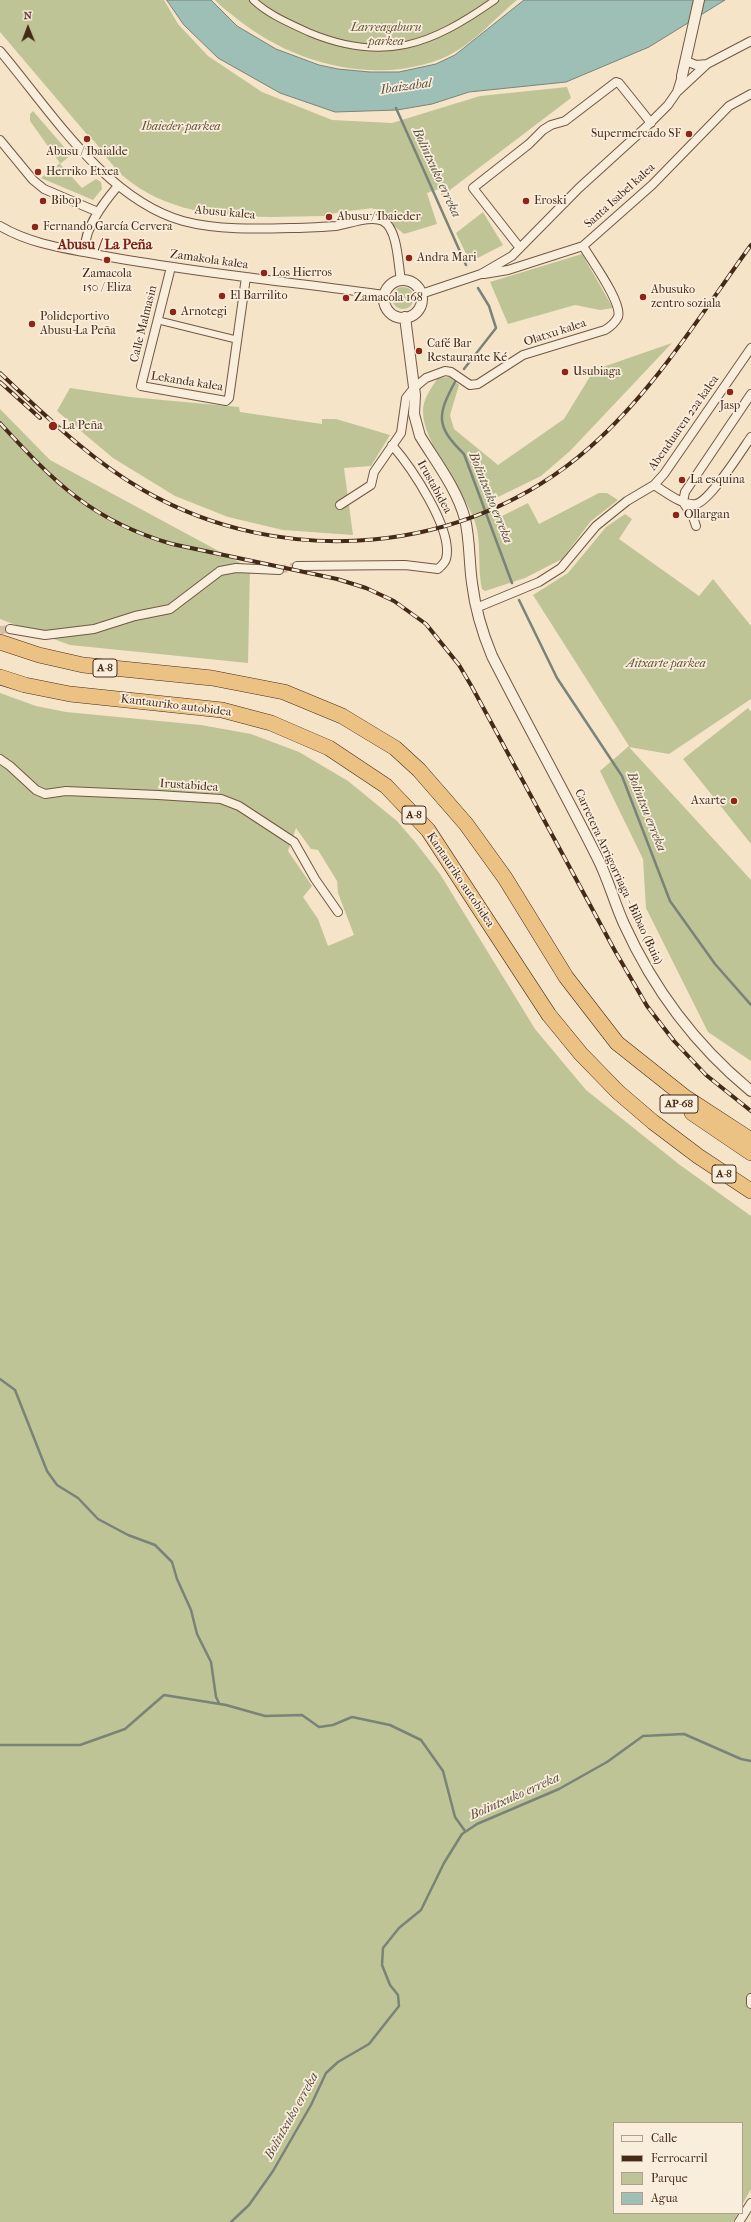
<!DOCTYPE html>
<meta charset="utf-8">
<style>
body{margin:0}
#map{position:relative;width:751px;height:2222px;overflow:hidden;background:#f6e4c9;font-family:"IM FELL French Canon",serif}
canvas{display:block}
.legend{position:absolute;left:613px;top:2122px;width:130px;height:92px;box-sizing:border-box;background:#f9eddc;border:1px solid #b19f8e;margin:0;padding:5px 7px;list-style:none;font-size:12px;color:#452a18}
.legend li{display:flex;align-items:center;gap:8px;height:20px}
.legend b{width:20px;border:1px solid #b19f8e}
.north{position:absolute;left:8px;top:8px;width:40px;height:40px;-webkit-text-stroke:3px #f9eddc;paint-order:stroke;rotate:359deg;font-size:11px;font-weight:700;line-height:16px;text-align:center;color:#452a18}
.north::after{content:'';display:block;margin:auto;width:14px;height:18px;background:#452a18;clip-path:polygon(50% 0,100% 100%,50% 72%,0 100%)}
</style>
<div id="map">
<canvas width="751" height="2222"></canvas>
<ul class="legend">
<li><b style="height:5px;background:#f9eddc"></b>Calle</li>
<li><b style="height:5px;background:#452a18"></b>Ferrocarril</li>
<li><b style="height:11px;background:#bec495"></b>Parque</li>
<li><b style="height:11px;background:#9dbfb6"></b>Agua</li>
</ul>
<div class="north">N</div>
</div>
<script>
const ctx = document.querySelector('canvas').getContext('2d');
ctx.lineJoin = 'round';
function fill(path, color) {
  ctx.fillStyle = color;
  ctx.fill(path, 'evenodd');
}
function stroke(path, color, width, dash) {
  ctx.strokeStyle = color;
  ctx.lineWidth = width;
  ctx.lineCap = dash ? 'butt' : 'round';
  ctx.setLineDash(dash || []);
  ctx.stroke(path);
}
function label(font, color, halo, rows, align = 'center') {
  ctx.font = font + ' "IM FELL French Canon",serif';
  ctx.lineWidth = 3.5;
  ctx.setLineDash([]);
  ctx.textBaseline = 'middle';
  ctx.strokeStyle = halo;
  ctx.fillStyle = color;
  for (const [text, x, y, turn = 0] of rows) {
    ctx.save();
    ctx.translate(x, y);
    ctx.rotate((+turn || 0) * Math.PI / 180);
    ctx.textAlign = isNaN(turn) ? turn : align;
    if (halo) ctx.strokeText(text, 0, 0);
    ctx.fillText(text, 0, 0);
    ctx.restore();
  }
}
const green = new Path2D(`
 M 0,0 L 164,0 L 178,24 L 208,56 L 262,92 L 332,120 L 392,123 L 480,96 L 567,87 L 571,98 L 442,196 L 439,189 L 427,193 L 437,224 L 404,234 L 372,208 C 360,210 333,212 325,216 C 256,217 180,224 123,176 C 111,165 104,153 94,141 L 90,138 L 0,32 Z
 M 215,0 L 517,0 C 493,20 469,49 438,60 C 370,85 290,62 236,18 C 229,12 221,7 215,0 Z
 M 33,111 L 71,155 L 60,164 L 82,188 L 96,179 L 101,182 L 102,189 L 93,200 L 41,178 L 60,163 L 30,121 L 30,114 Z
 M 483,212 L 503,245 L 470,262 L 456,233 Z
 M 582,254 L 613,308 L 600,310 L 575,305 L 508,324 L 490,282 Z
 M392 298a11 11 0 1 1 22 0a11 11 0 1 1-22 0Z
 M 672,343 L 570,451 L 541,476 L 492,500 L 484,483 L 494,520 L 528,503 L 539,524 L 599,493 L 607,493 L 618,500 L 591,521 L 562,559 L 525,578 L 485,591 L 482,589 C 477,567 482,543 475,522 C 464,490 422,441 423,411 C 423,399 431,388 438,378 L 450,377 L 459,385 L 450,415 L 454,429 L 498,465 L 564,419 L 594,370 Z
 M 70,388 L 130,397 L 239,407 L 240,412 L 322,424 L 322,419 L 336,419 L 390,435 L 371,466 L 344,468 L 353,535 L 283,530 L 228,517 L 175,496 L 113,458 L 57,411 Z
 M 0,409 L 50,460 L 250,568 L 248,663 L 70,645 L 0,619 Z
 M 625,514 L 632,519 L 619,539 L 699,596 L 713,579 L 751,626 L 751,699 L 669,754 L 629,747 L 751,880 L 751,1061 L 708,1032 L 646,908 L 643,859 L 600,771 L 629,746 L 533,595 L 568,573 L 606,527 Z
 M 0,693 L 36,706 L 66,712 L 201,725 L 251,734 L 299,752 L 348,781 L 397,821 L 416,843 L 440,874 L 535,1029 L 586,1090 L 680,1165 L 751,1216 L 751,2189 L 742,2205 L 742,2123 L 614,2123 L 614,2213 L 738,2213 L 733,2222 L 0,2222 ZM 296,828 L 311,849 L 318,850 L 337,881 L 338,893 L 354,935 L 328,946 L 318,919 L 303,897 L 312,886 L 288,851 Z
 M 748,708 L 751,712 L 751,844 L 683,759 Z`);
const water = new Path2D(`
 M 167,0 L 211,0 L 237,26 L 276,49 L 319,65 L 338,69 L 370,72 L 399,72 L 436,64 L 455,55 L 524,0 L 725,0 L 649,47 L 566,82 L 469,92 L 432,104 L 397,110 L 335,112 L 280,93 L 218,58 L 184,25 Z`);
const stream = new Path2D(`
 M 396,108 L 466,265
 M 464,369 L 496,328 L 489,306 L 478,288
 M 456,380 C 437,415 435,426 464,454 L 512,583
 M 519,600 L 557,678 L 622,776 L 670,901 L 715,964 L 751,1005
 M 0,1379 L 15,1390 L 47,1471 L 57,1485 L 78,1498 L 98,1519 L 128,1535 L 155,1545 L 172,1562 L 177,1579 L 191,1610 L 197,1634 L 211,1662 L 216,1697 L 219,1703
 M 0,1745 L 80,1745 L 125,1729 L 164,1695 L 226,1705 L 265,1716 L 302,1715 L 319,1727 L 333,1725 L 352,1717 L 390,1725 L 421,1740 L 443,1771 L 455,1817 L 465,1831
 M 231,2222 L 249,2205 L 273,2171 L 311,2105 L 326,2073 L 338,2062 L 369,2044 L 399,2006 L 398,1995 L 390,1985 L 382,1965 L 383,1948 L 399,1928 L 421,1910 L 444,1863 L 462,1834 L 477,1824 L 559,1789 L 607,1762 L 643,1736 L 684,1734 L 741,1759 L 751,1761`);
const minorTunnel = new Path2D(`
 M 279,570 L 297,566
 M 0,630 L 10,629`);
const pedestrian = new Path2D(`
 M 253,0 C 269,15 289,23 308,32 C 384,64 431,45 495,0
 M 157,320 L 238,340`);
const minor = new Path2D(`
 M 0,51 C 50,110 105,199 183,221 C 217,230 255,229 291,228 C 306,228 321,227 336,226 C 349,224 371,215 383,221 C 398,229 398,265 401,280
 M 686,61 L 696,65 L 707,64
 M 678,91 L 707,64 L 751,41
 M 0,140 L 33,180 L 44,189 L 98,212
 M 0,226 C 32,245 69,249 105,256 C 197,273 291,282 385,295
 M 520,248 L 473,188 L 529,144 L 543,130 L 551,125 L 565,121 L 616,82 L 619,83 L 651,123
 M 86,252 C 81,232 105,201 117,187
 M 171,267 L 141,386 L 226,401 L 229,398 L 246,277
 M 484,274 L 508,270 L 583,246 L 652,185 L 729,106 L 751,94
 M 421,294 L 481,274 L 512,256 L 579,188 L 645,128 L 668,105 L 677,92 L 682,76
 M 654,485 C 666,492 682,506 696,504 C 710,501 742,450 751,437
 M 683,502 L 685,492 L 751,394
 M 683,502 L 693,517 L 696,526
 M 340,505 L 371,485 L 374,472 L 401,433 L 406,398 L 414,388 L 426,378 L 445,371 L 451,372 L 470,385 L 478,384 L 523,355 L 605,330 C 610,327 615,323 618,317 C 623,303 591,260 583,246
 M 297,566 L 405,565 L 438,569 C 441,566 445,563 446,559 C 454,530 411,467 392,445
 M 476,608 L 539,582 L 561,568 L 596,526 L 627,501 L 654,485 L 664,474 L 751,348
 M 10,629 L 45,635 L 94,629 L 135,616 L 170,609 L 220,571 L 236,568 L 279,570
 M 0,759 L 10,766 L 36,790 L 45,794 L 66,791 L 158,795 L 221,799 L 239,806 L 294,842 L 315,879 L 338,912
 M 751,1998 L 751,2004
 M 739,2222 L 751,2203`);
const tertiary = new Path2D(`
 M 682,76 L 699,0
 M384 299a19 19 0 1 1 38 0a19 19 0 1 1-38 0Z
 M 405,317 L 415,395 L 414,414 L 420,436 C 436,462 457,489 465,519 C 470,540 469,562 472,583 C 475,608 482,632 492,656 C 526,723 563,789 597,857 C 608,878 614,902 624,924 C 654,990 695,1045 751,1091`);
const motorway = new Path2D(`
 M 0,642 L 39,655 L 83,665 L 212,678 L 284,692 L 342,716 L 395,748 L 419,770 L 466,824 L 505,878 L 566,977 L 617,1043 L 685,1097 L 751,1140
 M 0,677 L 25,685 L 70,694 L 222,710 L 271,723 L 329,748 L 386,786 L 428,830 L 549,1015 L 581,1054 L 618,1092 L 653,1122 L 698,1156 L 751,1191
 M 692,1113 L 751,1153`);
const rail = new Path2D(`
 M 0,373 C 45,415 89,459 143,490 C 284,571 467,555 589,448 C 654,391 701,314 751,245
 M 0,382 L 40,418
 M 0,423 C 54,482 92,521 172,544 L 337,579 L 366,588 L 394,601 L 426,624 L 459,665 L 472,687 L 615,951 L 647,1006 L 674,1041 L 706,1075 L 751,1111`);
const markers = [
 [689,134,4,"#8f2418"],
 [87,139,4,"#8f2418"],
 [38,172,4,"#8f2418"],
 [43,201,4,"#8f2418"],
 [526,201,4,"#8f2418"],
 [329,217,4,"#8f2418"],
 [35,227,4,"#8f2418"],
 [409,258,4,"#8f2418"],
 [107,260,4,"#8f2418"],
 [264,273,4,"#8f2418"],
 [222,296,4,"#8f2418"],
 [643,297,4,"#8f2418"],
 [346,298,4,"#8f2418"],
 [173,312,4,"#8f2418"],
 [32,324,4,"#8f2418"],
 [419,351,4,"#8f2418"],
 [565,372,4,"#8f2418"],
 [730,392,4,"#8f2418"],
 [53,426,5,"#8f2418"],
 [682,480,4,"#8f2418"],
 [676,515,4,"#8f2418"],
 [734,801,4,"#8f2418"]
];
const shields = [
 [105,668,24],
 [414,815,24],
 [679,1104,38],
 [724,1174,24]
];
const shieldNames = [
 ["A-8",105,668],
 ["A-8",414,815],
 ["AP-68",679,1104],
 ["A-8",724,1174]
];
const parkNames = [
 ["Larreagaburu",386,28],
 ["parkea",386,42],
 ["Ibaieder parkea",181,127],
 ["Aitxarte parkea",666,664]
];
const poiNames = [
 ["Supermercado SF",681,134,"right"],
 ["Abusu / Ibaialde",87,152,"center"],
 ["Herriko Etxea",46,172],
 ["Bibop",51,201],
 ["Eroski",534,201],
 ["Abusu / Ibaieder",337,217],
 ["Fernando García Cervera",43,227],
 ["Andra Mari",417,258],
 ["Los Hierros",272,273],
 ["Zamacola",107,274,"center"],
 ["150 / Eliza",107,288,"center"],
 ["Abusuko",651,290],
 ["zentro soziala",651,304],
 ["El Barrilito",230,296],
 ["Zamacola 168",354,298],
 ["Arnotegi",181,312],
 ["Polideportivo",40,317],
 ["Abusu-La Peña",40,331],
 ["Café Bar",427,344],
 ["Restaurante Ké",427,358],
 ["Usubiaga",573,372],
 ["Jasp",730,406,"center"],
 ["La Peña",62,426],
 ["La esquina",690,480],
 ["Ollargan",684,515],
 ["Axarte",726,801,"right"]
];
const streetNames = [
 ["Santa Isabel kalea",620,196,-42],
 ["Abusu kalea",225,213,5],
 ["Zamakola kalea",209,260,8],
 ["Calle Malmasin",144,324,-76],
 ["Olatxu kalea",555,333,-18],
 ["Lekanda kalea",187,382,9],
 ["Abenduaren 22a kalea",684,423,-55],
 ["Irustabidea",434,487,61],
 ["Kantauriko autobidea",176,706,7],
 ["Irustabidea",189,786,4],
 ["Carretera Arrigorriaga - Bilbao (Buia)",618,877,65],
 ["Kantauriko autobidea",460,880,56]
];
const waterNames = [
 ["Ibaizabal",406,87,-8],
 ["Bolintxuko erreka",436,173,65],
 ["Bolintxuko erreka",490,498,68],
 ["Bolintxu erreka",646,812,68],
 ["Bolintxuko erreka",515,1797,-24],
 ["Bolintxuko erreka",292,2116,-61]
];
const quarterNames = [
 ["Abusu / La Peña",105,246]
];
fill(green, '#bec495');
fill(water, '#9dbfb6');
stroke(water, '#7a8377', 1);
stroke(stream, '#7a8377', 2.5);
stroke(minorTunnel, '#d3bfa6', 8, [8, 4]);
stroke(pedestrian, '#715844', 8);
stroke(minor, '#715844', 10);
stroke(tertiary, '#715844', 12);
stroke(motorway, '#452a18', 16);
stroke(pedestrian, '#f9eddc', 6);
stroke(minor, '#f9eddc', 8);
stroke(tertiary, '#f9eddc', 10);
stroke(motorway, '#ebc284', 15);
stroke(rail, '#452a18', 4);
stroke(rail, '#f9eddc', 2.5, [8]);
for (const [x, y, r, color] of markers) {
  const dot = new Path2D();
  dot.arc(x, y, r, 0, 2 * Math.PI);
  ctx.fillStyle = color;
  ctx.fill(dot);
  stroke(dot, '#f9eddc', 1.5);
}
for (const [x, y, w] of shields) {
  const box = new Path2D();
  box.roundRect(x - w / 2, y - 9, w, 18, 3);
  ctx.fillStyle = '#f9eddc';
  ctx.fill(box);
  stroke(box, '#452a18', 1);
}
label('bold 11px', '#452a18', null, shieldNames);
label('italic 12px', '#635037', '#f9eddc', parkNames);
label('12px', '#452a18', '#f9eddc', poiNames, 'left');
label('12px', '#452a18', '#f9eddc', streetNames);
label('italic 13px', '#5b4f40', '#f9eddc', waterNames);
label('bold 14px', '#7a1f14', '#f9eddc', quarterNames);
</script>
